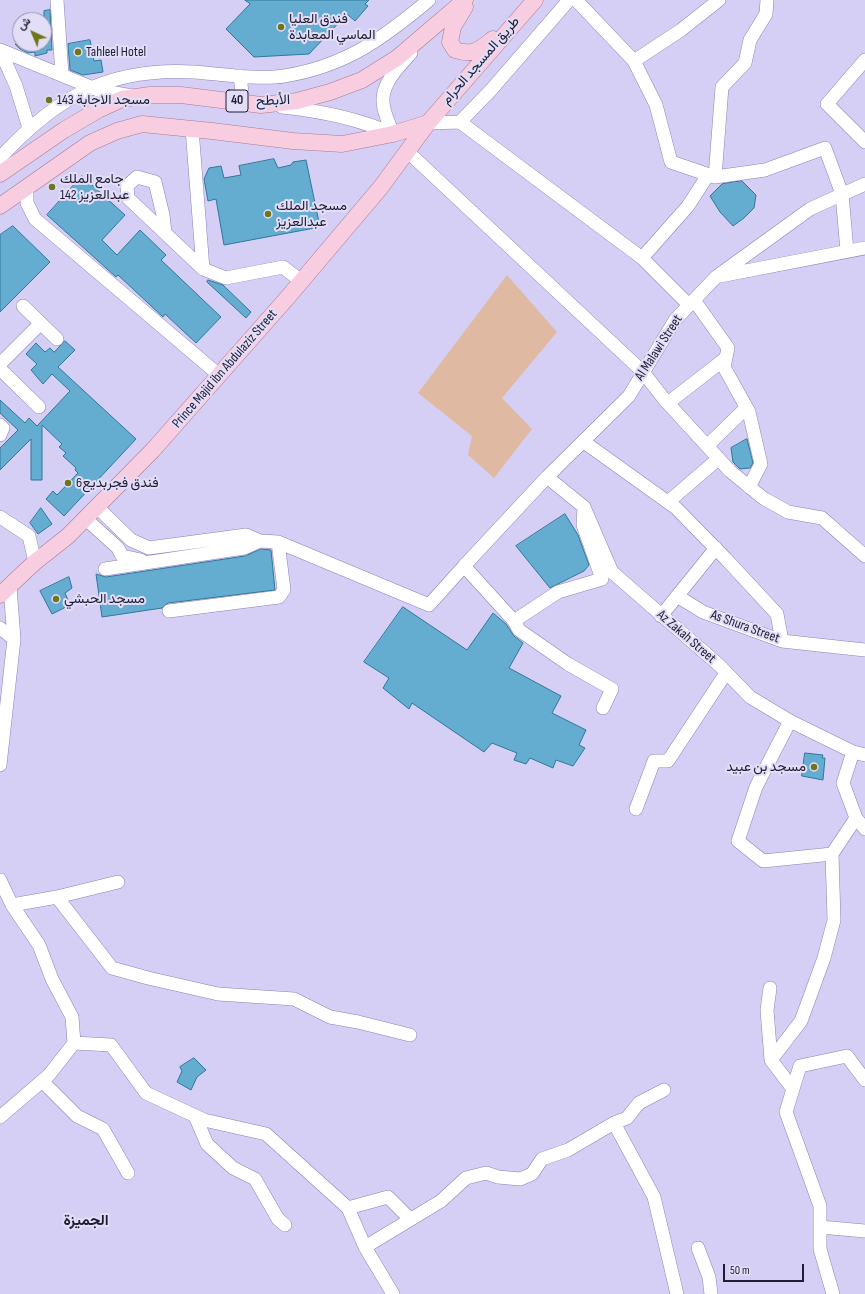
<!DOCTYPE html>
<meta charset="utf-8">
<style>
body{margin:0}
#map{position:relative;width:865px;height:1294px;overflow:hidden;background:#d5cff6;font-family:"Sofia Sans Condensed",Vazirmatn,sans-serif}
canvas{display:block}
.north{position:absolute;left:12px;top:12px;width:40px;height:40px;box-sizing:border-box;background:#e2def8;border:1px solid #9590aa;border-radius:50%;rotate:316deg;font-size:11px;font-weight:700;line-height:16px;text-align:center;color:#211c34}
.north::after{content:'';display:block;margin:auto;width:14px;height:18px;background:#70741c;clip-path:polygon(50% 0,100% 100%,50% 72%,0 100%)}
.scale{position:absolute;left:723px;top:1264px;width:81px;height:18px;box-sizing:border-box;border:2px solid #211c34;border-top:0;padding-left:5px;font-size:12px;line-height:14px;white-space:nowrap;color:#211c34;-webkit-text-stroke:3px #e2def8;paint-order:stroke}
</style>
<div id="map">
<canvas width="865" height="1294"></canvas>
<div class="north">ش</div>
<div class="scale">50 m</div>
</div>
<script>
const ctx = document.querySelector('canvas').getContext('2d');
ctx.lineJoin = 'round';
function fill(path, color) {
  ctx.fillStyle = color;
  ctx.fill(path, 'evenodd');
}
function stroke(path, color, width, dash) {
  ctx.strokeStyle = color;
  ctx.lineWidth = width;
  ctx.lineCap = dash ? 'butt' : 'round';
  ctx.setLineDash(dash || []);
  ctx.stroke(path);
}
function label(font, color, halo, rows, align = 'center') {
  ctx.font = font + ' "Sofia Sans Condensed",Vazirmatn,sans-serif';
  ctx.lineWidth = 4;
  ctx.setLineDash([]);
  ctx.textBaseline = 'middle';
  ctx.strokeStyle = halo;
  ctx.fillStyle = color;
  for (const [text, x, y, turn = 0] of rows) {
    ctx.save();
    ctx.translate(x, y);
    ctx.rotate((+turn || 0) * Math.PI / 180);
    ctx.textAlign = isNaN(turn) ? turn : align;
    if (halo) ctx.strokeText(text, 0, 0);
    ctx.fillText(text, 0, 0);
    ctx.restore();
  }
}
const green = new Path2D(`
 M 507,275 L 557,332 L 502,398 L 532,429 L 494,478 L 468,455 L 472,436 L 418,393 Z`);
const building = new Path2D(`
 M 245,0 L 369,0 L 365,4 L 368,6 L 355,21 L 347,14 L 309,54 L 254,57 L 226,29 L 250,4 Z
 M 50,10 L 52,50 L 47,50 L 47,53 L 35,56 L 35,52 L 28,53 L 20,49 L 15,44 L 44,44 L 44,11 Z
 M 90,40 L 94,61 L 101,60 L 103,72 L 83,75 L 70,70 L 68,44 Z
 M 274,159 L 278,168 L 291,165 L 293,162 L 306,160 L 320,227 L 224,245 L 216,199 L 208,201 L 204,179 L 209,168 L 221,166 L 224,178 L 241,175 L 239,166 Z
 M 82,176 L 125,215 L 102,240 L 117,255 L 140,230 L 166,255 L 161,260 L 221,317 L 196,343 L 165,314 L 163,317 L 118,275 L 116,277 L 47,215 Z
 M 742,181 L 756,195 L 754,208 L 744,218 L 733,226 L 720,212 L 710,196 L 722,184 Z
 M 13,226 L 50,262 L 0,312 L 0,235 Z
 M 208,280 L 223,285 L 251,312 L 246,318 L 207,282 Z
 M 65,341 L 75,350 L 58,367 L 136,439 L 64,516 L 46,499 L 53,491 L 57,495 L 78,473 L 75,470 L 76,468 L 63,456 L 66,453 L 59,447 L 62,444 L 42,425 L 42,480 L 31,480 L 31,439 L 0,470 L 0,448 L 18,430 L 0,413 L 0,400 L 25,423 L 29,418 L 37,426 L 70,391 L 52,374 L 43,384 L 31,370 L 37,364 L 26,354 L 36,343 L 45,352 L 50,348 L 54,352 Z
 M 747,439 L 753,463 L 750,468 L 740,469 L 733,462 L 731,448 Z
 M 41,508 L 52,524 L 38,534 L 30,523 Z
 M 565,514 L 578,535 L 589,565 L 584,571 L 550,588 L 516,546 Z
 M 261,549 L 271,550 L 275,590 L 168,603 L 162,608 L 102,617 L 96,574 L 106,577 L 245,556 Z
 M 69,577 L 72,588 L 65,593 L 70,605 L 52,614 L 40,591 Z
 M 403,607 L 467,650 L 493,613 L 506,624 L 514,636 L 523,643 L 509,668 L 561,696 L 552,713 L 586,730 L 579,745 L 585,748 L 573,766 L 556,760 L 553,768 L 530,758 L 526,764 L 514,760 L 517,753 L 492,743 L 484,752 L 412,703 L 409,709 L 383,688 L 389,678 L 364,662 Z
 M 805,753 L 823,755 L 822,758 L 825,758 L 823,780 L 802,776 Z
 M 194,1058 L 206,1070 L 197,1077 L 191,1090 L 177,1082 L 182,1071 L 180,1067 Z`);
const minor = new Path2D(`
 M 57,0 L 62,75
 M 576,0 L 634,61 L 656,105 L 671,162 L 715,177 L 765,170 L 825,148 L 842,194 L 847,251
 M 0,50 L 98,90 L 132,96
 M 0,50 L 16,86 L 29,128
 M 865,60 L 827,104 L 865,142
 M 634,61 L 681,30 L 719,0
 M 240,76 L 243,101
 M 282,107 C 321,111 357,118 393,134
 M 460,122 L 642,258 L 689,305
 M 428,123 L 460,122 L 491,90 L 569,0
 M 192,129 L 203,269
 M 393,134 C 389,123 383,112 383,101 C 382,83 400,65 411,53
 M 407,151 L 643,372 L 664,399 L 730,471 L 763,498 L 788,512 L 822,518 L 865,556
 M 0,158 C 56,97 109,67 194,72 C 220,74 260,80 284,76 C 346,66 382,39 429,0
 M 715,177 L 722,87 L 745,63 L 750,40 L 766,14 L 767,0
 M 27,187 L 27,203 L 35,219 L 219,375
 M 165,233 L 163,215 L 155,182 L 137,177 L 127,186 L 128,198 L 203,269 L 226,278 L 283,267 L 301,281
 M 642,258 L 688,206 L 708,175
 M 720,276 L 865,248
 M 694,300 L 728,348 L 724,367 L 749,412 L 761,464 L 749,487
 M 23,306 L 57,339
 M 0,364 L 41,323
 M 0,369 L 39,407
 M 668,403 L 726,358
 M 0,425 L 3,428 L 0,435
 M 584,442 L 676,508 L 726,559 L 777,614 L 782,641
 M 707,446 L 746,408
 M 547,477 L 584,507 L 612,572 L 719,665 L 750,697 L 790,721 L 853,752 L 865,755
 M 668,502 L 718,459
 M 584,507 L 583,525 L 602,579 L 558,592 L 514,621 L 464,566 L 547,477 L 629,396 L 675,320 L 716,277 L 810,209 L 865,184
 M 98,508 L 131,540 L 149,548 L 246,535 L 260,541
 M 0,517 L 29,536 L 35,562
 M 86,519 L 118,548 L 122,556 L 141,560
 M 278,542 L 429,605 L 464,566
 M 105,569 L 244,548 L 260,541 L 278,542 L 284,590 L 279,597 L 169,611
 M 677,596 L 703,612 L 782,641 L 865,650
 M 661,616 L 716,548
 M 514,621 L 519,630 L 568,664 L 612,689 L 603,708
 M 0,628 L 14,639
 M 790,721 L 756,787 L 738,841 L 763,861 L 832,854
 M 0,765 L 14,639 L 10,587
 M 636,809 L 654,761 L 668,761 L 726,673
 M 856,818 L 865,829
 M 0,880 L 12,905 L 39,945 L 52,979 L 72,1017 L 74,1043 L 49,1075 L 0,1117
 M 57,897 L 118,882
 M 12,905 L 57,897 L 112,968 L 148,978 L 218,994 L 294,999 L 330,1017 L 358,1022 L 410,1035
 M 770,988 L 767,1010 L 771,1060 L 793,1089
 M 74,1043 L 111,1045 L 146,1093 L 204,1120 L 266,1134 L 348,1208 L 365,1247 L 393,1294
 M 771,1060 L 801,1021 L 824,958 L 834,920 L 832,854 L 856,818 L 843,783 L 853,752
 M 42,1081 L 77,1116 L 103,1129 L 128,1173
 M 195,1116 L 207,1144 L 233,1168 L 255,1179 L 278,1219 L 285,1225
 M 614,1123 L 654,1197 L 677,1294
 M 348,1208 L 388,1197 L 410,1219
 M 820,1227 L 865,1231
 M 365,1247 L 441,1201 L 466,1178 L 486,1173 L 498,1177 L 520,1179 L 532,1174 L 542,1159 L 568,1150 L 614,1123 L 627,1118 L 639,1103 L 664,1090
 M 698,1248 L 709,1277 L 711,1294
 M 833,1294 L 820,1249 L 820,1206 L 786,1112 L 800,1066 L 847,1056 L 865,1080`);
const major = new Path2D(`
 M 465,7 L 453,27 L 450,42 L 455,50 C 473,56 479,50 493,39
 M 0,174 L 64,130 L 98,110 L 122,99 L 150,95 L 181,95 L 261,105 L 297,101 L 330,92 L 362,80 L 397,58 L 465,0
 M 0,206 L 90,143 L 117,131 L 142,124 L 212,131 L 293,141 L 342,144 L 393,134 L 428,123
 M 0,595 L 35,562 L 68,536 L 153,450 L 288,297 L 381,187 L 428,123 L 535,0`);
const markers = [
 [281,27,4,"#70741c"],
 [78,52,4,"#70741c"],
 [49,100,4,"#70741c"],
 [52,187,4,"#70741c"],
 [268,214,4,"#70741c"],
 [68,483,4,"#70741c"],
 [56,599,4,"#70741c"],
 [814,767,4,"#70741c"]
];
const shields = [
 [237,101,22]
];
const shieldNames = [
 ["40",237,101]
];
const poiNames = [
 ["فندق العليا",289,19],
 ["الماسي المعابدة",289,35],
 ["Tahleel Hotel",86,52],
 ["مسجد الاجابة 143",57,100],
 ["جامع الملك",60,179],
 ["عبدالعزيز 142",60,195],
 ["مسجد الملك",276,206],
 ["عبدالعزيز",276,222],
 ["فندق فجربديع6",76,483],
 ["مسجد الحبشي",64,599],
 ["مسجد بن عبيد",806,767,"right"]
];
const streetNames = [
 ["طريق المسجد الحرام",481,61,-49],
 ["الأبطح",273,101,-2],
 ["Al Malawi Street",659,348,-57],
 ["Prince Majid ibn Abdulaziz Street",225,369,-49],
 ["As Shura Street",745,627,20],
 ["Az Zakah Street",686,637,41]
];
const neighbourhoodNames = [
 ["الجميزة",86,1221]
];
fill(green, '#e0b9a2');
fill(building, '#65acd1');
stroke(building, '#2e779a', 1);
stroke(minor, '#8b80bb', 14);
stroke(major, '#a97995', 17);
stroke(minor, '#fff', 13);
stroke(major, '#f7cddf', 16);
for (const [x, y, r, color] of markers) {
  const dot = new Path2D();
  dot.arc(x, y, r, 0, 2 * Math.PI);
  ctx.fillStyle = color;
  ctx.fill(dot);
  stroke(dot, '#e2def8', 1.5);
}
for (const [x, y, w] of shields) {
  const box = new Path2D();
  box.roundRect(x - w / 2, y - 11, w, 22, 3);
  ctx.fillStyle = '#e2def8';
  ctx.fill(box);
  stroke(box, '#211c34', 1);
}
label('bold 13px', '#211c34', null, shieldNames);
label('14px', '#211c34', '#e2def8', poiNames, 'left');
label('14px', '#211c34', '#e2def8', streetNames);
label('bold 15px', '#211c34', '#e2def8', neighbourhoodNames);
</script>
